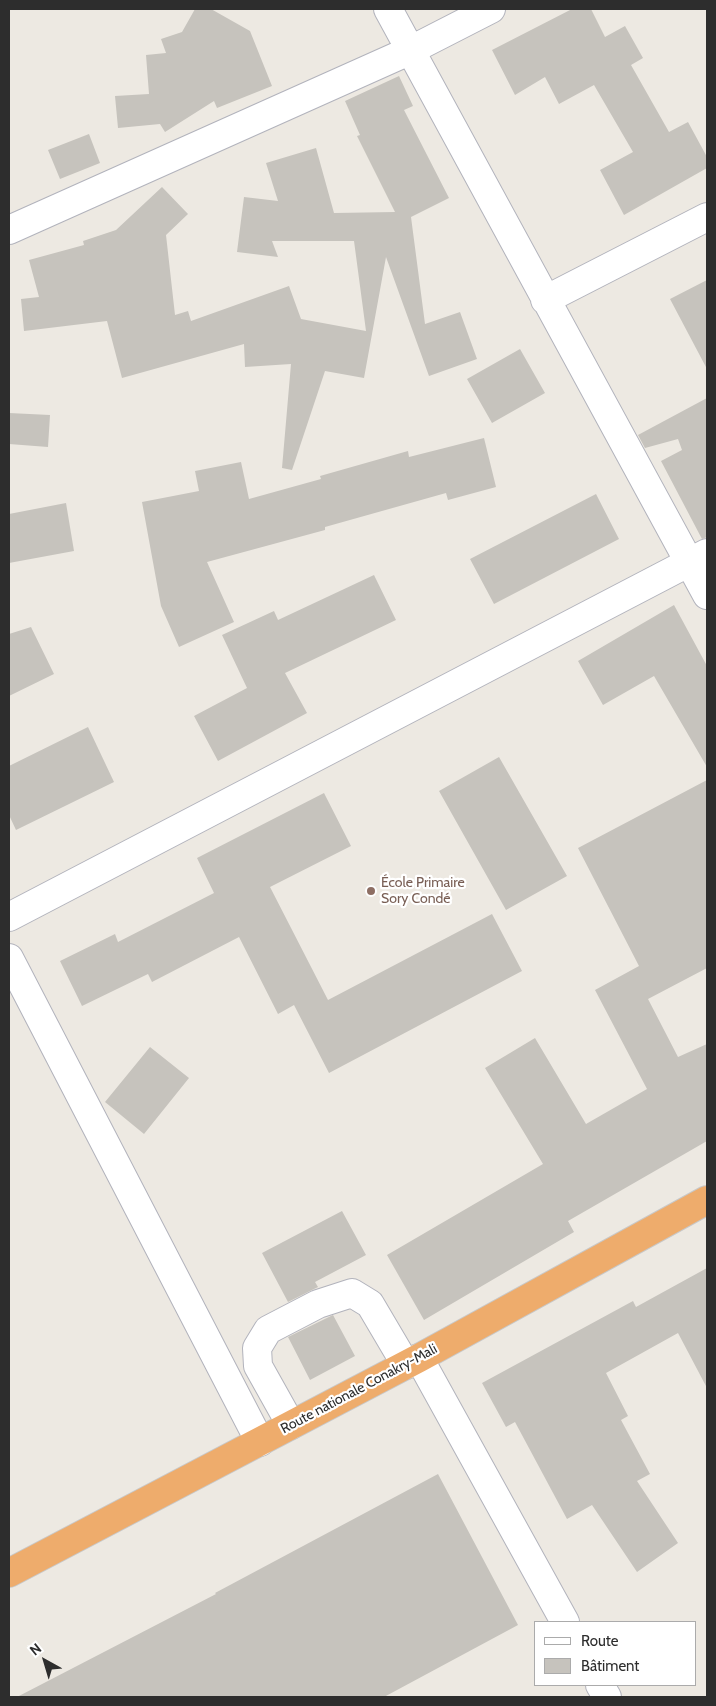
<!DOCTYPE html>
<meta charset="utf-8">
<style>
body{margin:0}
#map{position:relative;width:716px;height:1706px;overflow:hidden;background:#ede9e2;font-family:Cabin,sans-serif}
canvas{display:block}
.frame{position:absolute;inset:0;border:10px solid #2d2d2d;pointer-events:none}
.legend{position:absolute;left:534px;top:1621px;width:162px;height:65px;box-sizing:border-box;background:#fff;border:1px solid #ababab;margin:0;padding:6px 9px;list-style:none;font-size:15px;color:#2d2d2d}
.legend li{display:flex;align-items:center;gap:10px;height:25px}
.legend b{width:25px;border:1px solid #ababab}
.north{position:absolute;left:20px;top:1636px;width:50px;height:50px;-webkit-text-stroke:4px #fff;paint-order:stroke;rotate:321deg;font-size:14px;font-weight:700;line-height:20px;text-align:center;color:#2d2d2d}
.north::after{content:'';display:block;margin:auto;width:18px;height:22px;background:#2d2d2d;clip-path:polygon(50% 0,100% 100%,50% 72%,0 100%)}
</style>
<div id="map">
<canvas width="716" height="1706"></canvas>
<div class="frame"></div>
<ul class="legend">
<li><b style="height:6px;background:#fff"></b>Route</li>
<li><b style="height:14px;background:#c6c3bd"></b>Bâtiment</li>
</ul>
<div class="north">N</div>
</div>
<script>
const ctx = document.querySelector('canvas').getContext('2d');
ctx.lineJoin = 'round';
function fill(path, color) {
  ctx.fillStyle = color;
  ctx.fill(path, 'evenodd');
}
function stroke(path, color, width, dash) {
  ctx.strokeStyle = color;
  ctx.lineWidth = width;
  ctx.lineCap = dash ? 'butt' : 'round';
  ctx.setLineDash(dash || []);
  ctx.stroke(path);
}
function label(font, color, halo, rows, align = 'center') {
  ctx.font = font + ' Cabin,sans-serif';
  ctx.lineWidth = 4.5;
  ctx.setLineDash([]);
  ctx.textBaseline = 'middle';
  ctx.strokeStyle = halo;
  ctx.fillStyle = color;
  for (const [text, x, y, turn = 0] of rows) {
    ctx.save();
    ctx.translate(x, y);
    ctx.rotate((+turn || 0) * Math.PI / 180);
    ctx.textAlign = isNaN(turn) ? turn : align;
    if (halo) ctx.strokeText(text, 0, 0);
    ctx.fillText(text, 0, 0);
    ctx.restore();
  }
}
const building = new Path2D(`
 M 195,9 L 211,9 L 250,31 L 272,86 L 217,108 L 214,101 L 165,132 L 160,124 L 118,128 L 115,96 L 149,94 L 146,55 L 166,53 L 161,39 L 182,32 Z
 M 572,9 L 591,9 L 605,37 L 625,26 L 643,58 L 631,65 L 669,132 L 688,122 L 707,157 L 707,168 L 624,215 L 600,170 L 633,152 L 594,85 L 559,104 L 545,77 L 515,95 L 492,50 Z
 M 399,76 L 413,106 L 404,110 L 449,198 L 411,217 L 425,324 L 460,312 L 477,359 L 429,376 L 386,257 L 364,378 L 325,371 L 292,470 L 282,468 L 291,364 L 245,367 L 244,344 L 122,378 L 107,321 L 24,331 L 21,299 L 39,297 L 29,260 L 84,245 L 83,241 L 116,230 L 162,187 L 188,214 L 166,235 L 175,315 L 188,311 L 191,321 L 289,286 L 301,319 L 366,331 L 354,241 L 272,241 L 278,257 L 237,252 L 244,197 L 278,201 L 266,163 L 316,148 L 334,213 L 395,212 L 357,136 L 360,135 L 345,101 Z
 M 89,134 L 100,163 L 60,179 L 48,150 Z
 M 707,280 L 707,369 L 670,299 Z
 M 520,349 L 545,393 L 492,423 L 467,379 Z
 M 707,398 L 707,537 L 702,539 L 661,461 L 682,450 L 678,439 L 645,448 L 638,435 Z
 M 9,413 L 50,415 L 48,447 L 9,444 Z
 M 484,438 L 496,487 L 448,500 L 446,493 L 325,527 L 325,530 L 207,562 L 234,622 L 179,647 L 161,606 L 142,502 L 199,491 L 195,471 L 241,462 L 249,499 L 321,479 L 320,476 L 408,451 L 409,457 Z
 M 596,494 L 619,539 L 494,604 L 470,559 Z
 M 66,503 L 74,551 L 9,563 L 9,514 Z
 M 374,575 L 396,620 L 285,673 L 307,713 L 218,761 L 194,716 L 247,688 L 222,635 L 274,611 L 278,620 Z
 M 674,605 L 707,666 L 707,767 L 654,676 L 603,705 L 578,661 Z
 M 31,627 L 54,674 L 9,696 L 9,634 Z
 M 88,727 L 114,782 L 16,830 L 9,815 L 9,766 Z
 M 499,757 L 567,876 L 506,910 L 439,791 Z
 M 707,780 L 707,968 L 648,999 L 678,1057 L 707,1044 L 707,1141 L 568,1221 L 574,1232 L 424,1320 L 387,1255 L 543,1164 L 485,1068 L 535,1038 L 586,1124 L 647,1089 L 595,990 L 639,966 L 578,848 Z
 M 324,793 L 351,846 L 270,887 L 328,1000 L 492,914 L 522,971 L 329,1073 L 294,1005 L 278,1014 L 239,937 L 152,982 L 148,974 L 82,1006 L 60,961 L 115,934 L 118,942 L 214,893 L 197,858 Z
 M 150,1047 L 189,1078 L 144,1134 L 105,1102 Z
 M 342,1211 L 366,1255 L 315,1282 L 318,1287 L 288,1302 L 262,1253 Z
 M 707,1268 L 707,1388 L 678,1333 L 606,1373 L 628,1416 L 621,1420 L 650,1474 L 637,1481 L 678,1543 L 637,1572 L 592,1505 L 567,1519 L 515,1422 L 506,1427 L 482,1383 L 633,1301 L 636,1307 Z
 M 333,1315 L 355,1356 L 310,1380 L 288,1337 Z
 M 438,1474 L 518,1625 L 384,1697 L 17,1697 L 216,1594 L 215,1593 Z`);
const minor = new Path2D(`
 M 388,9 L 707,595
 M 9,230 L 409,51 L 491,9
 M 545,300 L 707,217
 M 9,917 L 707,553
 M 9,958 L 260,1442
 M 419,1358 L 565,1622
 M 291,1425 L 258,1366 L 257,1348 L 268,1330 L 318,1304 L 352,1293 L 370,1304 L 406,1365
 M 600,1685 L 607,1697`);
const highway = new Path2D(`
 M 9,1573 L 419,1358 L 707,1200`);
const markers = [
 [371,891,5,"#8d6e63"]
];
const educationNames = [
 ["École Primaire",381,883],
 ["Sory Condé",381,899]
];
const streetNames = [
 ["Route nationale Conakry-Mali",359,1389,-28]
];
fill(building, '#c6c3bd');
stroke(minor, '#b2b3bc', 30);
stroke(highway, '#c8c8c8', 30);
stroke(minor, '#fff', 28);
stroke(highway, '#eeac6c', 28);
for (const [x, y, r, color] of markers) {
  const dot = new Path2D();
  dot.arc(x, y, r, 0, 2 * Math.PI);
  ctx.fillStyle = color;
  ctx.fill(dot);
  stroke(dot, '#fff', 2);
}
label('14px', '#785e54', '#fff', educationNames, 'left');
label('14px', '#2d2d2d', '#fff', streetNames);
</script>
